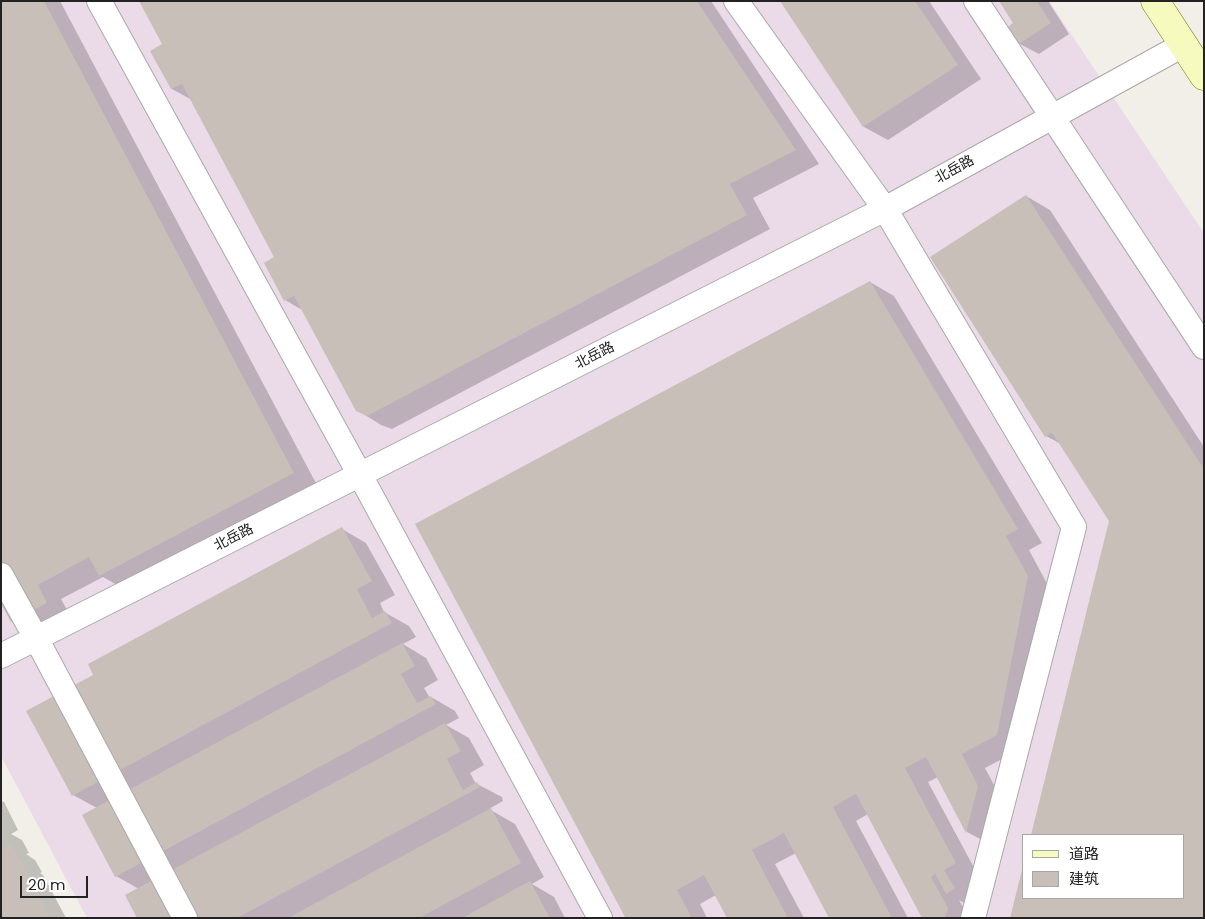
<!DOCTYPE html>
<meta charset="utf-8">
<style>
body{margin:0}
#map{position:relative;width:1205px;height:919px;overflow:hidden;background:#f2efe9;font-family:Poppins,"Noto Sans SC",sans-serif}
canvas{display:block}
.frame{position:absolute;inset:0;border:2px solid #222;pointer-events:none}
.legend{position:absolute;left:1022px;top:834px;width:162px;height:65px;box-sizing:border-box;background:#fff;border:1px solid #a7a7a7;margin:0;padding:6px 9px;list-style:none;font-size:15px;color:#222}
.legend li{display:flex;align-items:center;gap:10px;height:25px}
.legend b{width:25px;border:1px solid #a7a7a7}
.scale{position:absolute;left:20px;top:876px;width:68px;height:22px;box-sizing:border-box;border:2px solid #222;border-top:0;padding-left:6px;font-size:15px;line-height:18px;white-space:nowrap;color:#222;-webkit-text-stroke:4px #fff;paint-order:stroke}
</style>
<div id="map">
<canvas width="1205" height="919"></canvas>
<div class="frame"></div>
<ul class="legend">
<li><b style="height:6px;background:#f7fabf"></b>道路</li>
<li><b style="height:14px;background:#c7bfb8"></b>建筑</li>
</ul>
<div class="scale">20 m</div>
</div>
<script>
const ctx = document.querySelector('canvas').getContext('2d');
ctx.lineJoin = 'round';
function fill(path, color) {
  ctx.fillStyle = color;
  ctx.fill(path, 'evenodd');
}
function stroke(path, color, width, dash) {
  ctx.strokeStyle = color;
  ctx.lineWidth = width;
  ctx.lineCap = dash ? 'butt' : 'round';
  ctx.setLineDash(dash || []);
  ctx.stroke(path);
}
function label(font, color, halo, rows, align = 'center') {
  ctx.font = font + ' Poppins,"Noto Sans SC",sans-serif';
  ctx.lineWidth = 5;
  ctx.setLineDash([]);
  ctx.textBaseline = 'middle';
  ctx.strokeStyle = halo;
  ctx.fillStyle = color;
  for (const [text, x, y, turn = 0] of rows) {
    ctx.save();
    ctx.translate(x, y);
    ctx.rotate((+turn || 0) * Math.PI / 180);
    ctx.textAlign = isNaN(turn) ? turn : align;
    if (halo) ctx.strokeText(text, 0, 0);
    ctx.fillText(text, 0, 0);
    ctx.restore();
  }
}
const industrial = new Path2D(`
 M 1,1 L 1049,1 L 1204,233 L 1204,918 L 87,918 L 1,756 ZM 1024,835 L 1184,835 L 1184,898 L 1024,898 Z`);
const shadow = new Path2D(`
 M 1,1 L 60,1 L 318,487 L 124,589 L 103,577 L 61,599 L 71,617 L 36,635 L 12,622 Z
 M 140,1 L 711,1 L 819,164 L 753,198 L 770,229 L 392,429 L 381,425 L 357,410 L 304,311 L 285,300 L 266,263 L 275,258 L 192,100 L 172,89 L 164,45 Z
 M 782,1 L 929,1 L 981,79 L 888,140 L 864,127 Z
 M 1000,1 L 1048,1 L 1069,34 L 1039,54 L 1020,44 L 1010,27 L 1015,24 Z
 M 1026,196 L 1050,210 L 1204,447 L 1204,918 L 1011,918 L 1024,868 L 1024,898 L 1184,898 L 1184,835 L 1032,835 L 1111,521 L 1061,444 L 1046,436 Z
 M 870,282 L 894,296 L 1042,543 L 1029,550 L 1051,591 L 1021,749 L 985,768 L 1002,800 L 991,845 L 967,832 L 938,777 L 928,782 L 979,877 L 968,884 L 979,902 L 971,907 L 959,900 L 969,918 L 923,918 L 868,814 L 856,821 L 908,918 L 830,918 L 796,853 L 775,864 L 804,918 L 729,918 L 716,895 L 700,904 L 707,918 L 628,918 L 625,916 Z
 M 342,529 L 366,543 L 395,595 L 380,603 L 384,612 L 409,626 L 416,637 L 403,644 L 426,658 L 438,680 L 424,688 L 430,698 L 431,697 L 455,711 L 459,718 L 446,725 L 469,738 L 484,765 L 470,773 L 476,784 L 477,784 L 502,797 L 503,801 L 489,809 L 515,824 L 544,877 L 532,884 L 554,897 L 565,918 L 138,918 L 139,889 L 116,876 L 97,808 L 73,795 L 95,675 Z
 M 1,801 L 4,802 L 18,830 L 11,834 L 22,840 L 29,853 L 26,854 L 35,860 L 42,872 L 40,873 L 43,875 L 66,918 L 1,918 Z`);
const building = new Path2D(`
 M 1,1 L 44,1 L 294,473 L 99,576 L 89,557 L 38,585 L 47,603 L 11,622 L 1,604 Z
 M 139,1 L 697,1 L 796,150 L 730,184 L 747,215 L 367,416 L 356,411 L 294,296 L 284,301 L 264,263 L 274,257 L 182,84 L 171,89 L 150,51 L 162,44 Z
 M 780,1 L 915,1 L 958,65 L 863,127 Z
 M 999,1 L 1037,1 L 1051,23 L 1019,44 L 1008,27 L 1013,23 Z
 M 1026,195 L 1204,469 L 1204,918 L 1010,918 L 1023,866 L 1024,898 L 1184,898 L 1184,835 L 1031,835 L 1109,521 L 1053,434 L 1051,433 L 1045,437 L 930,257 Z
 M 870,281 L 1018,529 L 1006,536 L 1028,576 L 997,735 L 962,754 L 978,786 L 966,833 L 926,757 L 905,768 L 956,863 L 944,870 L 955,888 L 946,894 L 935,874 L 931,877 L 948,908 L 945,918 L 922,918 L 856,794 L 833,807 L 892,918 L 829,918 L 784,833 L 752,850 L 788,918 L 727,918 L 704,875 L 677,890 L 692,918 L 625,917 L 415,524 Z
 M 342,527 L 372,581 L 357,589 L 372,618 L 385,611 L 392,623 L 72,796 L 26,711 L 93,675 L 88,664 Z
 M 402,643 L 415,666 L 401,674 L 417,703 L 431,696 L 436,704 L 115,877 L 82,815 Z
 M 445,723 L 461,751 L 447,759 L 463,790 L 477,782 L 480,787 L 237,918 L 137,918 L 125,895 Z
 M 491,808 L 521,863 L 419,918 L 288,918 Z
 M 11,844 L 19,858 L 1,867 L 1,850 Z
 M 19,859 L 50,918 L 1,918 L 1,868 Z
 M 530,881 L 550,918 L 462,918 Z`);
const minor = new Path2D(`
 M 99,1 L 360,475 L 600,918
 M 736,1 L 885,209 L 1074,527 L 973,918
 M 976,1 L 1204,347
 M 1,575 L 36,638 L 185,918
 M 1,656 L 885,209 L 1183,45`);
const secondary = new Path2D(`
 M 1155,1 L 1204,76`);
const streetNames = [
 ["北岳路",955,170,-29],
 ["北岳路",595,356,-27],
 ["北岳路",234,538,-27]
];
fill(industrial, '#ebdbe8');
fill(shadow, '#0003');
fill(building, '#c7bfb8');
stroke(minor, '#a9a9a9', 26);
stroke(secondary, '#707d05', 29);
stroke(minor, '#fff', 24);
stroke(secondary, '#f7fabf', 28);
label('14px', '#222', '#fff', streetNames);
</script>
